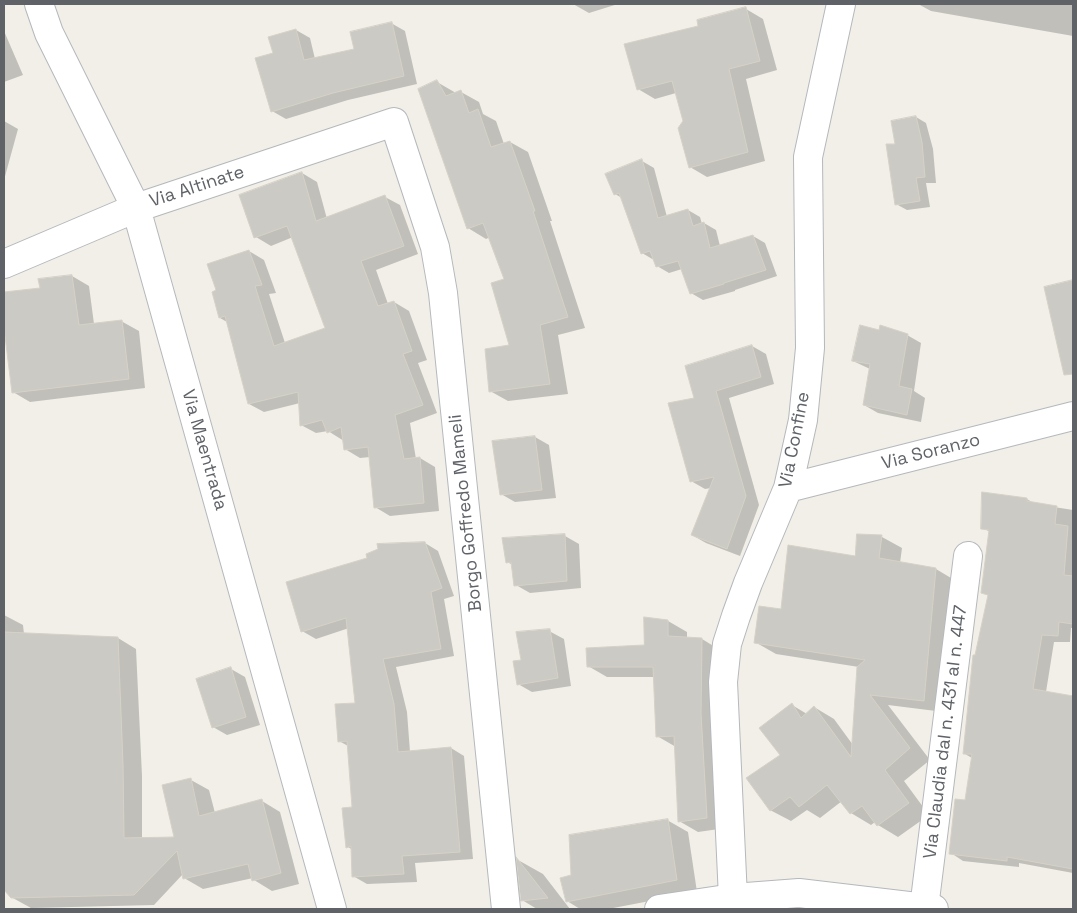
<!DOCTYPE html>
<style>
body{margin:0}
#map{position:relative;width:1077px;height:913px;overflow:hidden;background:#f1efe8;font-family:"Space Grotesk",sans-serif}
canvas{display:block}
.frame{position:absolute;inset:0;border:5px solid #5f6368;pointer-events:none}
</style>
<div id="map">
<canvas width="1077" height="913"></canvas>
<div class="frame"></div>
</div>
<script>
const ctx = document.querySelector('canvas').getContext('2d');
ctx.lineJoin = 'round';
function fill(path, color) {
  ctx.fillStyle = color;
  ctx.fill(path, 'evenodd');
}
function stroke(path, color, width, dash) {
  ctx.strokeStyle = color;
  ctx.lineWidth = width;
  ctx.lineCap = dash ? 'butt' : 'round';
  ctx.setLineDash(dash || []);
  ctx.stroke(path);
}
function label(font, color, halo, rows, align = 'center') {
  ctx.font = font + ' "Space Grotesk",sans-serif';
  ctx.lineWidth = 4;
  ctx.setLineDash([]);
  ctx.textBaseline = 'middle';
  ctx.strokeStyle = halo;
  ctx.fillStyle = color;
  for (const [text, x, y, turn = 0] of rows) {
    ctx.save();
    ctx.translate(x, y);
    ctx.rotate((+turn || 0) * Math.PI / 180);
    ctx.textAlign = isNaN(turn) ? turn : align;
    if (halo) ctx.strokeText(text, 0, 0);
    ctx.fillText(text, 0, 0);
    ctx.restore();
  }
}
const shadow = new Path2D(`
 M 573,4 L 618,4 L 589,13 Z
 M 918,4 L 1073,4 L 1073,36 L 931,11 Z
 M 746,9 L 763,19 L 777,70 L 746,79 L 765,161 L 707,177 L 690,167 L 685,122 L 676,93 L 655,99 L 638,89 L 700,27 Z
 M 391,23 L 405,31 L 417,84 L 348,100 L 286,119 L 272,111 L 275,54 L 296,30 L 310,38 L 315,59 L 355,50 Z
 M 4,31 L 23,75 L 4,82 Z
 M 437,82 L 456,93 L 461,92 L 479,102 L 483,114 L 496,121 L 504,144 L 510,142 L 528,152 L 552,221 L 550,221 L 585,328 L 558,335 L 568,394 L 508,401 L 490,391 L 510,346 L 506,280 L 490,237 L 486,239 L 468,228 Z
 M 916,117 L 926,123 L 933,149 L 936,183 L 926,183 L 930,207 L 907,210 L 896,204 L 897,145 Z
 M 4,121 L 18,129 L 4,180 Z
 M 642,161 L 654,168 L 667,217 L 688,210 L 700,217 L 702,224 L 704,223 L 716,230 L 720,246 L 753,236 L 765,243 L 777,276 L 735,290 L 735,291 L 703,300 L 691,293 L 682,269 L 669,273 L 657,266 L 654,260 L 642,253 L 622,198 L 615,194 Z
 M 302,173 L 317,182 L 327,219 L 385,197 L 400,205 L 418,254 L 376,270 L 388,304 L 394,302 L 409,311 L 427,360 L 418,363 L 437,413 L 410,423 L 416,459 L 420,458 L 435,467 L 439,511 L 390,516 L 375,507 L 370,457 L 360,458 L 345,449 L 344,441 L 328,431 L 316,433 L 301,425 L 300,403 L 264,412 L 249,404 L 227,322 L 220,318 L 218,291 L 249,251 L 264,260 L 276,293 L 269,294 L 285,343 L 327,329 L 293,237 L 271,246 L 256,237 Z
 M 72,276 L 89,286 L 94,324 L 121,321 L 139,331 L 145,388 L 30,402 L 13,392 L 4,318 L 4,293 L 41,289 Z
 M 1073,282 L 1073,355 L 1059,347 L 1045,288 Z
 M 907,335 L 921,343 L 914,391 L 925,398 L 921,422 L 878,413 L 864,405 L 870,369 L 853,361 Z
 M 752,346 L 766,354 L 774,384 L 729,398 L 759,505 L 740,556 L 706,543 L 692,535 L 711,488 L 705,489 L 691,481 L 696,399 Z
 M 535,437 L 549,445 L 556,498 L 515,502 L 501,494 Z
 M 1027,499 L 1035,504 L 1073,510 L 1073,628 L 1071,628 L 1070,642 L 1054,642 L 1046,692 L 1073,697 L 1073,873 L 1019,863 L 1019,867 L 963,861 L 951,853 L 966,802 L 972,758 L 965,754 L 976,656 L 989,596 L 982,592 L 990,532 L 983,528 Z
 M 565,536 L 579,544 L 581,588 L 530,593 L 516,585 L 513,565 L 507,562 Z
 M 882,537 L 902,548 L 900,563 L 936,569 L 956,581 L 944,712 L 888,705 L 930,760 L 904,781 L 929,815 L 898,837 L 878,825 L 875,822 L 871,825 L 851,813 L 842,801 L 820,818 L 807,810 L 791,821 L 770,810 L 792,705 L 807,714 L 814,707 L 834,719 L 853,745 L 859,667 L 776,654 L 755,642 L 782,610 L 856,557 Z
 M 425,543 L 438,551 L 454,596 L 444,599 L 454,656 L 396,667 L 407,712 L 410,752 L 451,748 L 464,756 L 473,859 L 415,863 L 417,882 L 367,884 L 353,876 L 353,850 L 348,847 L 353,808 L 348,746 L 339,741 L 357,704 L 349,628 L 316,639 L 302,631 Z
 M 4,615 L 23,625 L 24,634 L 118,638 L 136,649 L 142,776 L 142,839 L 175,838 L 191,780 L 209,790 L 215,813 L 262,801 L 280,812 L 299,884 L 272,891 L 254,880 L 253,878 L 203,889 L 184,878 L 183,874 L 154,905 L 31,908 L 11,897 L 4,888 Z
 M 668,621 L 687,632 L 687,638 L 702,639 L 720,650 L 726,828 L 698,832 L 679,821 L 676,747 L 657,736 L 655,677 L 607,677 L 588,666 L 645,646 Z
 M 549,631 L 564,639 L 571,686 L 532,692 L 518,684 Z
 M 231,669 L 245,677 L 260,725 L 227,735 L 213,727 Z
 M 667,820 L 688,832 L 697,892 L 608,909 L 580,909 L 567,901 L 573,876 Z
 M 518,860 L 543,874 L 570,909 L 537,909 L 522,900 Z`);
const building = new Path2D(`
 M 746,7 L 760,61 L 729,69 L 748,152 L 689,168 L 678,128 L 683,121 L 672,81 L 637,90 L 624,44 L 698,26 L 697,20 Z
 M 392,22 L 404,76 L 333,93 L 271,112 L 255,58 L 273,53 L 268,37 L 296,29 L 304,60 L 354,49 L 350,32 Z
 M 437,80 L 446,96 L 461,90 L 469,113 L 478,109 L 491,147 L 510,141 L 535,211 L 533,211 L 568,317 L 540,325 L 550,384 L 489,392 L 485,349 L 509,345 L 491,283 L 504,279 L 483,223 L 467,229 L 418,89 Z
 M 916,116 L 922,142 L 925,177 L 916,178 L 920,201 L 895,205 L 886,144 L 895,144 L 891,121 Z
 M 642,159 L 658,218 L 688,209 L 693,226 L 704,222 L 710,248 L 753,235 L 766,270 L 724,283 L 724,284 L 690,294 L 678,261 L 656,267 L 650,251 L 641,254 L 619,193 L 614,195 L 605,174 Z
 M 302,172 L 316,221 L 385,195 L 404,246 L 361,261 L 378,306 L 394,301 L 412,351 L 403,354 L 423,405 L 395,415 L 404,459 L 420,457 L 424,503 L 374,508 L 368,447 L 344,450 L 341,427 L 327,433 L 322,420 L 300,426 L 298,392 L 248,404 L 225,316 L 219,318 L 212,292 L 216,290 L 207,264 L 249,250 L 262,285 L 255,286 L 274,346 L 325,328 L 287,226 L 254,238 L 239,195 Z
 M 72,275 L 79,325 L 122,320 L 129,379 L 12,393 L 4,328 L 4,292 L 40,288 L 38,279 Z
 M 1073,280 L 1073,374 L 1064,375 L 1044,287 Z
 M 860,325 L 879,330 L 880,325 L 908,334 L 899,386 L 912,389 L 907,415 L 863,405 L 870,364 L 852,361 Z
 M 752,345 L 761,377 L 716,391 L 746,496 L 727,549 L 691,535 L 714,477 L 690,482 L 668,403 L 694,398 L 685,366 Z
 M 535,436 L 542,490 L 500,495 L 492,441 Z
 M 982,492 L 1027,498 L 1027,501 L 1057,506 L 1055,524 L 1068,526 L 1064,575 L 1073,576 L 1073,624 L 1059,622 L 1058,636 L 1042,635 L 1033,689 L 1073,696 L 1073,869 L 1007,857 L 1007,861 L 949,854 L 955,799 L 965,800 L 972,754 L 963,754 L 973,655 L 975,655 L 988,595 L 981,593 L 989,530 L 981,529 Z
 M 565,534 L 567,581 L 514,586 L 511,562 L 506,563 L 502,538 Z
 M 857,534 L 882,535 L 879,558 L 936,568 L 924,701 L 870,695 L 910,748 L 885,770 L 909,803 L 877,826 L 862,806 L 850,814 L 827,785 L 799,807 L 790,797 L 770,811 L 746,778 L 780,755 L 759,728 L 792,703 L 801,718 L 814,706 L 851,757 L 857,667 L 865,660 L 754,643 L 759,606 L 781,609 L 788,545 L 855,556 Z
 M 425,542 L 442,588 L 431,592 L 441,649 L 383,659 L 394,704 L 398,752 L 451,747 L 460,852 L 402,856 L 404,874 L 352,877 L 351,846 L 346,848 L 342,808 L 352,807 L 347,741 L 338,742 L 335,704 L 355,703 L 346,618 L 301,632 L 286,582 L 367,558 L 366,554 L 378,549 L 377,544 Z
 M 644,617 L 668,620 L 668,636 L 702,638 L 701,714 L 707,818 L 678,822 L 674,736 L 656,737 L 653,667 L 587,667 L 586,648 L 644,645 Z
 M 550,629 L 558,678 L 517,685 L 513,661 L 521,660 L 516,632 Z
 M 4,632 L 118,637 L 123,765 L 124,838 L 174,837 L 162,785 L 191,778 L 199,816 L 262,799 L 281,873 L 252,881 L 248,864 L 183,879 L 177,851 L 134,895 L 11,898 L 4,890 Z
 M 231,667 L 246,717 L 212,728 L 196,679 Z
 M 668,819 L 677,880 L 566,902 L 560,878 L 571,875 L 569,835 Z
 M 516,857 L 548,898 L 521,901 Z`);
const minor = new Path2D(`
 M 39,4 L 49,33 L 136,208 L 332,909
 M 4,264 L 136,208 L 394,122 L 435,247 L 443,293 L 506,909
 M 788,488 L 1073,416
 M 733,898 L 723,682 L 727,644 L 736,616 L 748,583 L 788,488 L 803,420 L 810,348 L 808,157 L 841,4
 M 924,908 L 968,556`);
const tertiary = new Path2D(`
 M 659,909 L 733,898 L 799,893 L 934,909`);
const streetNames = [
 ["Via Altinate",197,187,-18],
 ["Via Confine",795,440,-79],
 ["Via Maentrada",204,450,74],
 ["Via Soranzo",931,452,-14],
 ["Borgo Goffredo Mameli",466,513,-96],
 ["Via Claudia dal n. 431 al n. 447",946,732,-83]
];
fill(shadow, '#0003');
fill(building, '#cccac5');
stroke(building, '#d6d1c6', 1);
stroke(minor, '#b5b8bc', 30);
stroke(tertiary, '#b5b8bc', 30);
stroke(minor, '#fff', 28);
stroke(tertiary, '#fff', 28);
label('18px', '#5f6368', '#fff', streetNames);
</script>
